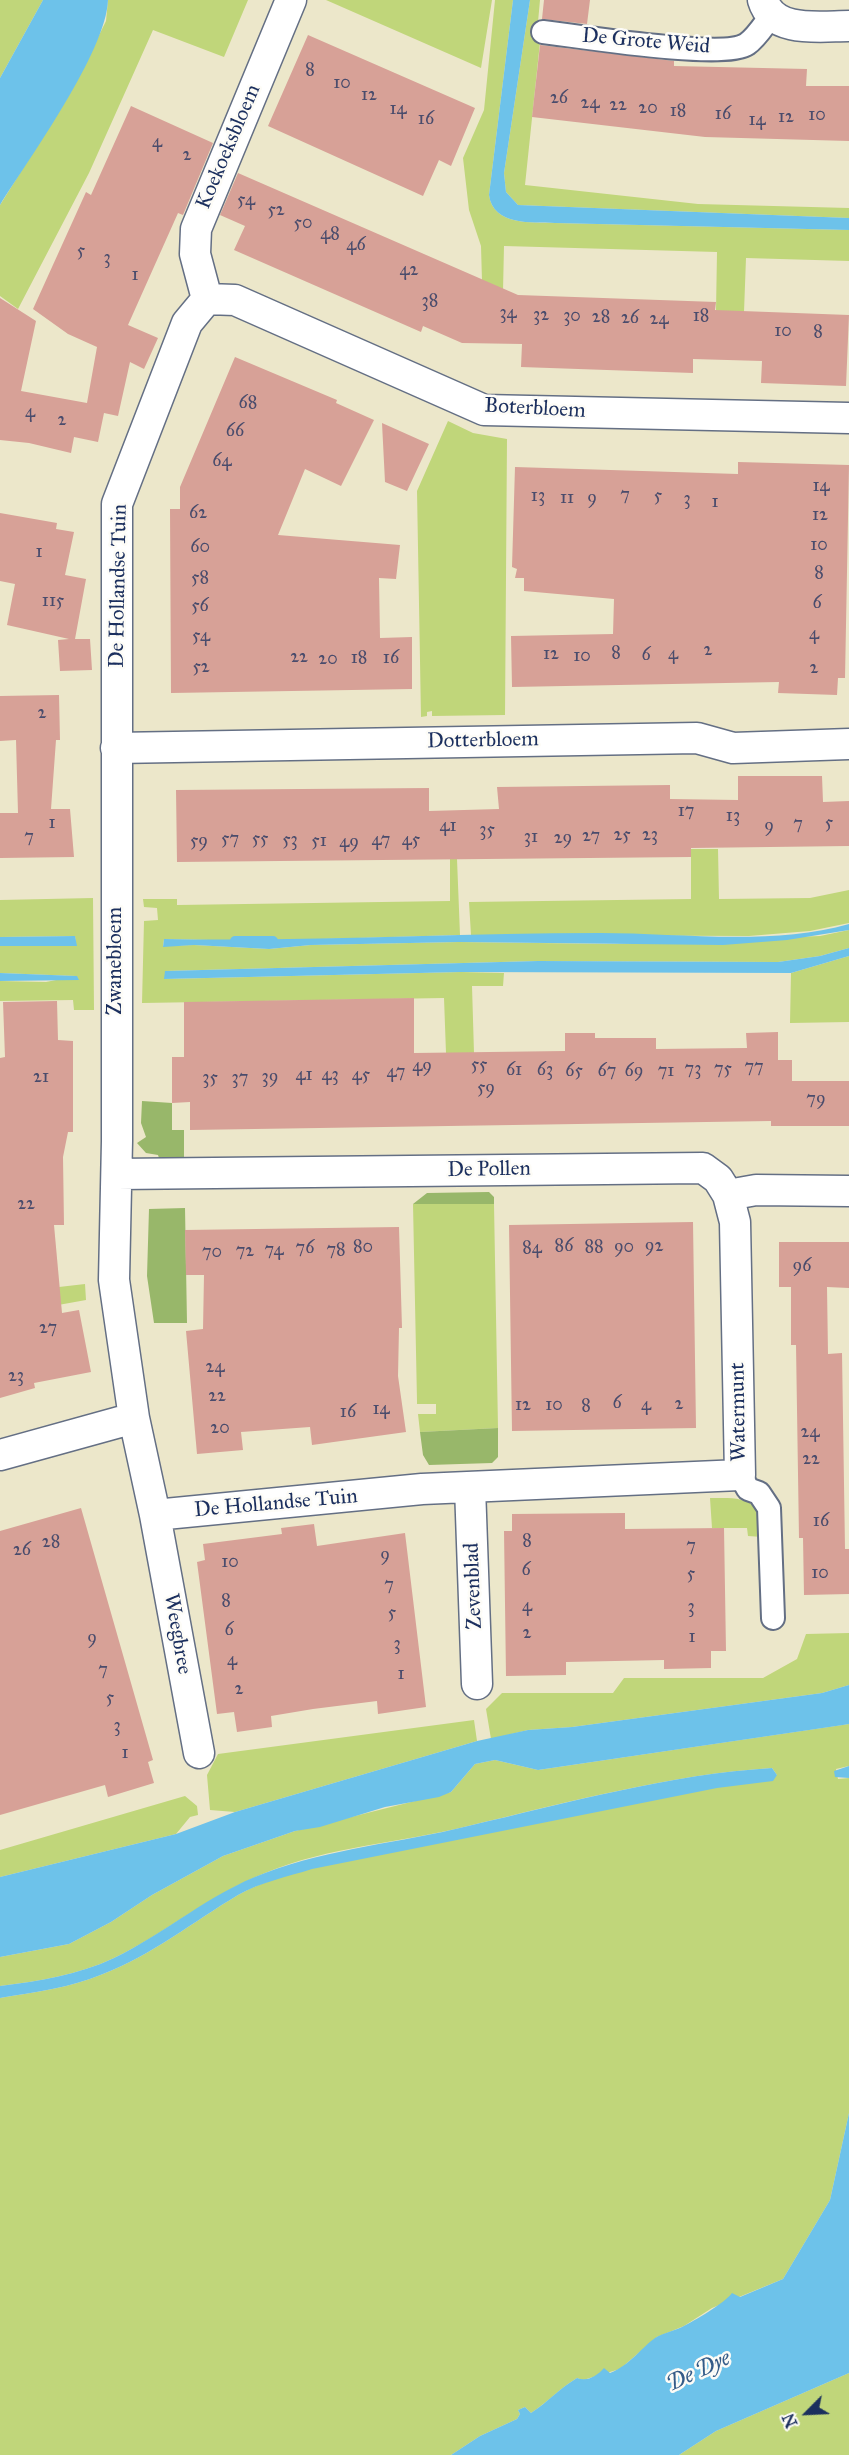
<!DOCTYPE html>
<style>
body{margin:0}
#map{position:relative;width:849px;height:2455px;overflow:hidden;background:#ece7ca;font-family:"IM FELL Great Primer",serif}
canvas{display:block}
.north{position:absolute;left:777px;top:2383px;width:60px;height:60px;-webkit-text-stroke:4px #fdfcf7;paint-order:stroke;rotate:246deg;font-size:16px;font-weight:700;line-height:24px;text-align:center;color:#1b2f5e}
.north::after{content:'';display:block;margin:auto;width:21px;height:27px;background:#1b2f5e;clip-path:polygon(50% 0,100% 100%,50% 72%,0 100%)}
</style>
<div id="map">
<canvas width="849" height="2455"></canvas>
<div class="north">N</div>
</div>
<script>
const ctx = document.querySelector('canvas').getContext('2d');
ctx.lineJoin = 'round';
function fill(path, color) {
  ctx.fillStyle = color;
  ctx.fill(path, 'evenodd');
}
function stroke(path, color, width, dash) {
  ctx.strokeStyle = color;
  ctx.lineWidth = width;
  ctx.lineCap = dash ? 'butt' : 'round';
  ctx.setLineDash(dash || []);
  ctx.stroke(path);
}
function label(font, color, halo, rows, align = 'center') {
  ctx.font = font + ' "IM FELL Great Primer",serif';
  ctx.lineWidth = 5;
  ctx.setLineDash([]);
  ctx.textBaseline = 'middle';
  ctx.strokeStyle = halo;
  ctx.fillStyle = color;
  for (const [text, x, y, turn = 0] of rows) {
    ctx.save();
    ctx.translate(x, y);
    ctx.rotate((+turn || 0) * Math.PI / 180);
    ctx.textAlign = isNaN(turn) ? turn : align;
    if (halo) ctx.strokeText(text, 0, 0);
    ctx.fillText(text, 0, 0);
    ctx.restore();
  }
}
const green = new Path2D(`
 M 0,0 L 43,0 L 0,78 Z
 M 108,0 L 248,0 L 224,57 L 153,30 L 89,173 L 18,309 L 0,296 L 0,205 L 72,90 L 106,21 Z
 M 326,0 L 492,0 L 481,68 Z
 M 495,0 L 513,0 L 489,195 C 493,226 532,222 555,223 L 849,230 L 849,261 L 746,258 L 744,312 L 716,311 L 717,252 L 504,246 L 503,291 L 482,281 L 481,246 L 469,210 L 463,158 L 484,110 Z
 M 530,0 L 540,0 L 538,22 L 542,23 L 525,185 L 698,204 L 849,208 L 849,218 L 518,205 L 506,192 L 504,173 Z
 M 448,421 L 473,433 L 507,439 L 505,715 L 432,716 L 432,711 L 427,712 L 427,716 L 421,717 L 417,491 Z
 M 691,849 L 718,849 L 719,899 L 810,898 L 849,890 L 849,923 L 810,931 L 749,936 L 471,935 L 469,902 L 691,899 Z
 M 450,859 L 457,859 L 460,935 L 255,941 L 164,939 L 163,946 L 194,945 L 269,949 L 311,945 L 459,942 L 615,944 L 820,936 L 849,930 L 849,948 L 820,956 L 778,962 L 538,961 L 165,971 L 165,979 L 461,972 L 504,973 L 503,986 L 472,986 L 474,1053 L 446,1053 L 444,998 L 142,1003 L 144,921 L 158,920 L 157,908 L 144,907 L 143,899 L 177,899 L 177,905 L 450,901 Z
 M 93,898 L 94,1010 L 74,1010 L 73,1000 L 0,1001 L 0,981 L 46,982 L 76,976 L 0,973 L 0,946 L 76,945 L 75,936 L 0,937 L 0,900 Z
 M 849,956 L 849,1022 L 790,1023 L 791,973 Z
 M 413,1204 L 494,1204 L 498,1428 L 420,1432 L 418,1414 L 436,1414 L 436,1404 L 417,1404 L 417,1401 Z
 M 85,1284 L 86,1300 L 36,1309 L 33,1290 Z
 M 710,1498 C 729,1498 742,1496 758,1508 L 762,1537 L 748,1536 L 747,1528 L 712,1528 Z
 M 849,1633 L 849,1685 L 822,1693 L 572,1727 L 528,1730 L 491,1739 L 486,1709 L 502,1693 L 613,1693 L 624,1678 L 763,1678 L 797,1659 L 806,1634 Z
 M 474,1720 L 477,1741 L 235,1812 L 210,1810 L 207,1775 L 218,1754 Z
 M 849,1724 L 849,1766 L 836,1769 L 838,1779 L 849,1778 L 849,2113 L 830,2200 L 783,2279 L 712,2308 L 684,2326 L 657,2337 L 620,2369 L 583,2380 L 577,2378 C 560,2388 548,2402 531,2413 L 525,2407 L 518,2410 L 520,2414 L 517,2419 L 480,2436 L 451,2455 L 0,2455 L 0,1998 C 35,1992 70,1988 103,1974 C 152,1955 193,1922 238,1895 C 265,1879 299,1873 329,1863 L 777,1775 L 772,1768 C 672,1774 565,1803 468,1826 C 401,1843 330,1846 265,1873 C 211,1894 166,1933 114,1958 C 78,1975 39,1981 0,1986 L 0,1957 L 69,1944 L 111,1922 L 152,1895 L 223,1856 L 295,1831 L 451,1792 L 475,1764 L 495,1760 L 538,1770 Z
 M 185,1796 L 197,1806 L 198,1815 L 190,1817 L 176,1834 L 0,1877 L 0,1850 Z
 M 849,2373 L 849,2455 L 679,2455 L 716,2431 Z`);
const forest = new Path2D(`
 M 142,1101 L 172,1103 L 172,1130 L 184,1130 L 184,1157 L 159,1158 L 158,1155 L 146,1153 L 137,1143 L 146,1137 L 141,1123 Z
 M 489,1192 L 494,1197 L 494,1204 L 413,1204 L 427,1193 Z
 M 185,1208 L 187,1323 L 154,1323 L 147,1276 L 149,1209 Z
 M 498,1428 L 498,1457 L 492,1463 L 429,1465 L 423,1455 L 420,1432 Z`);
const water = new Path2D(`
 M 43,0 L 108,0 C 106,52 30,157 0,205 L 0,78 Z
 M 513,0 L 530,0 L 504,173 L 506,192 L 518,205 L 849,218 L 849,230 L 555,223 C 532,222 493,226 489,195 Z
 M 849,924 L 849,930 L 787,940 L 723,945 L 459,942 L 311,945 L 269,949 L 194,945 L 163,947 L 164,939 C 309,942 455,933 600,933 C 679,933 772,946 849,924 Z
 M 75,936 L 77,946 L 0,946 L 0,937 Z
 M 849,948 L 849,956 L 791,973 L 461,972 L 164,979 L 165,971 L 538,961 L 778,962 L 820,956 Z
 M 0,973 L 77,976 L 79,980 L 0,981 Z
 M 849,1685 L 849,1724 L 843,1725 L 538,1770 L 495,1760 L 475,1764 L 451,1792 L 439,1797 L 385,1807 L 320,1827 L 295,1831 L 223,1856 L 152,1895 L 111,1922 L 69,1944 L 0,1957 L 0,1877 L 176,1834 L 235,1812 L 477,1741 L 528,1730 L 572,1727 L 822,1693 Z
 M 849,1766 L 849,1778 L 835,1777 L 834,1771 Z
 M 772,1768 L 777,1775 L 773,1781 L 717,1788 L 312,1869 C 287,1877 261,1882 238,1895 C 193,1922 152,1955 103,1974 C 70,1988 35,1992 0,1998 L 0,1986 C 39,1981 78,1975 114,1958 C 166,1933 210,1893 265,1873 C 331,1848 400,1843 468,1826 C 567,1803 671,1774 772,1768 Z
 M 849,2113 L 849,2373 L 716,2431 L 679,2455 L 451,2455 L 480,2436 L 517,2419 L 520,2414 L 518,2410 L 525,2407 L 531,2413 C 549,2401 560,2388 577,2378 C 587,2382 597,2376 604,2368 L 610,2373 C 630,2365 639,2350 655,2338 C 663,2333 673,2331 682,2327 C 694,2321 725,2303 732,2293 L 740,2297 L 783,2279 L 830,2200 Z`);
const stream = new Path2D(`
 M 235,941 L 273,941`);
const building = new Path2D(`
 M 544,0 L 590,0 L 587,24 L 542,19 Z
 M 308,35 L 475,108 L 451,166 L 439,160 L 423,196 L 268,126 Z
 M 540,45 L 674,61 L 674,66 L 807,69 L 806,86 L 849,86 L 849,141 L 705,137 L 532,117 Z
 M 131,106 L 213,143 L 183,215 L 178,213 L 128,325 L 158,338 L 144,369 L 130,362 L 118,416 L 104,413 L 98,442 L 74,437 L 71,453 L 29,443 L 0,440 L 0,298 L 36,321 L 21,391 L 87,403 L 97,347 L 68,334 L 33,309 L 86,192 L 91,195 Z
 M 238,173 L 518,295 L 716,302 L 715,310 L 849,315 L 846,386 L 761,383 L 762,361 L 693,359 L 693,373 L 521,367 L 522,344 L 462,343 L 423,326 L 421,332 L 234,250 L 245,226 L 220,215 Z
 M 235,357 L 337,400 L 336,403 L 374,420 L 341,486 L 305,469 L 278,535 L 400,545 L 396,579 L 379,578 L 380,638 L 412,637 L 412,689 L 171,693 L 170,509 L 180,509 L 180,487 Z
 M 382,423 L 429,444 L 407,491 L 385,482 Z
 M 738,462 L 849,465 L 845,678 L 838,678 L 837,695 L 778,693 L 779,682 L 512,687 L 511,636 L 613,634 L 614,599 L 524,591 L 524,578 L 515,578 L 517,569 L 512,567 L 515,467 L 738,474 Z
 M 0,513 L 57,523 L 56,529 L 74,532 L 65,575 L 86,579 L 75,639 L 90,639 L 92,670 L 60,671 L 58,640 L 69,639 L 7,625 L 15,584 L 0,581 Z
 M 59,695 L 60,740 L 56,740 L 51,809 L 70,809 L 74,857 L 0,858 L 0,813 L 18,813 L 16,740 L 0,741 L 0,696 Z
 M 738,776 L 822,776 L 823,802 L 849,801 L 849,846 L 691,848 L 691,857 L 177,862 L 176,790 L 429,788 L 429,811 L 499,809 L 497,787 L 670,785 L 670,799 L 738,800 Z
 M 414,998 L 414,1053 L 565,1051 L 565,1033 L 595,1033 L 595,1038 L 656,1038 L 656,1049 L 747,1048 L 746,1033 L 778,1032 L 778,1060 L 792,1060 L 792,1081 L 849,1081 L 849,1126 L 771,1126 L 771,1121 L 190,1130 L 190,1102 L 172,1103 L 172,1057 L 184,1057 L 184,1002 Z
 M 57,1001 L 58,1040 L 73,1041 L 73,1132 L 68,1132 L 63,1157 L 64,1225 L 54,1225 L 62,1313 L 79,1310 L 91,1372 L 34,1383 L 35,1388 L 0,1398 L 0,1058 L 5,1057 L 3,1002 Z
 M 693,1222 L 696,1428 L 512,1431 L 509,1225 Z
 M 399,1227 L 402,1328 L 399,1328 L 398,1376 L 406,1432 L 312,1445 L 310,1427 L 241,1432 L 243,1450 L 197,1454 L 186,1331 L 203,1329 L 204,1275 L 186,1275 L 185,1230 Z
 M 779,1242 L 849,1242 L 849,1288 L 827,1287 L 828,1354 L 842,1353 L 845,1549 L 849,1549 L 849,1594 L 804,1595 L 803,1538 L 799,1538 L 796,1345 L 791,1345 L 791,1287 L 779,1287 Z
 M 81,1508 L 153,1760 L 148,1762 L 154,1783 L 108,1797 L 105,1785 L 0,1815 L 0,1531 Z
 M 625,1513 L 625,1529 L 724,1528 L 726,1651 L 711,1651 L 711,1668 L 664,1669 L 664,1660 L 566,1662 L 566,1675 L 506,1676 L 504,1531 L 512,1531 L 512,1514 Z
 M 314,1524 L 317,1546 L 405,1533 L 426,1707 L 378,1714 L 377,1701 L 313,1709 L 271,1716 L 272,1727 L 237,1732 L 234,1712 L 217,1714 L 197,1562 L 205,1560 L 203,1544 L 282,1534 L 281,1528 Z`);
const pedestrian = new Path2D(`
 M 543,32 C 578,36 724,60 747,44 C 756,38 764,25 771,16
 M 740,1475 L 748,1489 L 759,1493 L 769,1508 L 773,1618`);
const minor = new Path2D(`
 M 763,0 C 773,34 821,26 849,26
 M 207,299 L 187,323 L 117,504 L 117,1141 L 114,1280 L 134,1418 L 155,1515 L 422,1489 L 740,1475 L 735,1222 L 728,1195
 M 207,299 L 235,300 L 484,410 L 849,418
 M 207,299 L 195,254 L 196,229 L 291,0
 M 116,748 L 697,738 L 733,748 L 849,744
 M 117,1174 L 703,1168 L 718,1179 L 728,1195 L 756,1190 L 849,1191
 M 0,1455 L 134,1418
 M 470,1487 L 477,1684
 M 155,1515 L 199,1753`);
const numberNames = [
 ["8",310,71],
 ["10",342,84],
 ["12",369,96],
 ["26",559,99],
 ["24",590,104],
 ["22",618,106],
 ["20",648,109],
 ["14",398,110],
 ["18",678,112],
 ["16",723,115],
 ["10",817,116],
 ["12",786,118],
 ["16",426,120],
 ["14",757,121],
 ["4",157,143],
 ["2",187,156],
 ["54",246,201],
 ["52",276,211],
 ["50",303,224],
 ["48",330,235],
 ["46",356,246],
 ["5",81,252],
 ["3",107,259],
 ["42",409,271],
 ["1",135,276],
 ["38",430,302],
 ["34",508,314],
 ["32",541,316],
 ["30",572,317],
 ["18",701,317],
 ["28",601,318],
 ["26",630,319],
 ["24",659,320],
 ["10",783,332],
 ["8",818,333],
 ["68",248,404],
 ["4",30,413],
 ["2",62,421],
 ["66",235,432],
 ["64",222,462],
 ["14",821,487],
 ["7",625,496],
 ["13",538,497],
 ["5",658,497],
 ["11",567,499],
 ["9",592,499],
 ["3",687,500],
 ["1",715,503],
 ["62",198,514],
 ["12",820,516],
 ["10",819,546],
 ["60",200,548],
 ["1",39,553],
 ["8",819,574],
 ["58",200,579],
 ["115",53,602],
 ["6",817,604],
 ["56",200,607],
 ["4",814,635],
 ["54",201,637],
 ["2",708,651],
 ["8",616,654],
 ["12",551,655],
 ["4",673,655],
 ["6",646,656],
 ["10",582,657],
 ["22",299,658],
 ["18",359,659],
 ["16",391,659],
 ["20",328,660],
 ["52",201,668],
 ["2",814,669],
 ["2",42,714],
 ["17",686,812],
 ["13",733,817],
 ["1",52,824],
 ["5",829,824],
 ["7",798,825],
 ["41",448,827],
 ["9",769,827],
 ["35",487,831],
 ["25",622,836],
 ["23",650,836],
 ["27",591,837],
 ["7",29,838],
 ["31",531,838],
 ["29",563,839],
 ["57",230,840],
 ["55",260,840],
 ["53",290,841],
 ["47",381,841],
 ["45",411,841],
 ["59",199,842],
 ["51",319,842],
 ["49",349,843],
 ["55",479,1066],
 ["49",422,1067],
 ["77",754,1068],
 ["73",693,1070],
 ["75",723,1070],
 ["61",514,1071],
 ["63",545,1071],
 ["65",574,1072],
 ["67",607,1072],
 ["69",634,1072],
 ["71",666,1072],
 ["47",396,1073],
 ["41",304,1076],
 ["43",330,1076],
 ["45",361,1076],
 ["21",41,1078],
 ["39",270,1078],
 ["35",210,1079],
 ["37",240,1079],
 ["59",486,1089],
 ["79",816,1100],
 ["22",26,1205],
 ["86",564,1247],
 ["92",654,1247],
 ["80",363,1248],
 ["88",594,1248],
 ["90",624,1248],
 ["76",305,1249],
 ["84",532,1249],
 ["74",274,1251],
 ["78",336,1251],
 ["72",245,1252],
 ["70",212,1253],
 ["96",802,1267],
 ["27",48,1329],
 ["24",215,1368],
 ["23",16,1377],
 ["22",217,1397],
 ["6",617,1404],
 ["2",679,1405],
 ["12",523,1406],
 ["10",554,1406],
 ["4",646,1406],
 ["8",586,1407],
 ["14",381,1410],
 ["16",348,1413],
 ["20",220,1429],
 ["24",810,1433],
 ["22",811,1460],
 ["16",821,1522],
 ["8",527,1542],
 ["28",51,1543],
 ["7",691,1547],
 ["26",22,1551],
 ["9",385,1556],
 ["10",230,1563],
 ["6",526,1571],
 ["10",820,1574],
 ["5",691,1575],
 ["7",389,1586],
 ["8",226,1602],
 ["4",527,1607],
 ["3",691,1608],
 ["5",392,1614],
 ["6",229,1631],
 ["2",527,1634],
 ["1",692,1638],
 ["9",92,1639],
 ["3",397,1645],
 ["4",232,1661],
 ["7",103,1671],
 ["1",401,1675],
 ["2",239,1690],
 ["5",110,1699],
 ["3",117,1727],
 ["1",125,1754]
];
const streetNames = [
 ["De Grote Weid",646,42,5],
 ["Koekoeksbloem",229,147,-67],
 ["Boterbloem",535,409,3],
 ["De Hollandse Tuin",119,586,-89],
 ["Dotterbloem",483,741,-1],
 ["Zwanebloem",116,961,-90],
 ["De Pollen",489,1170,-1],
 ["Watermunt",739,1412,-91],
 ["De Hollandse Tuin",276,1504,-5],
 ["Zevenblad",474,1586,-92],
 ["Weegbree",177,1634,80]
];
const waterNames = [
 ["De Dye",699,2372,-25]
];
fill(green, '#c0d67a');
fill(forest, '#98b76a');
fill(water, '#6dc2ea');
stroke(stream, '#6dc2ea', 10);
fill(building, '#d7a197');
stroke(pedestrian, '#646f84', 26);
stroke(minor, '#646f84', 33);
stroke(pedestrian, '#fff', 22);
stroke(minor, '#fff', 30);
label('18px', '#4a4c6c', null, numberNames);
label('21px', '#1b2f5e', '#fdfcf7', streetNames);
label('italic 22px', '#345b88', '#fdfcf7', waterNames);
</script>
